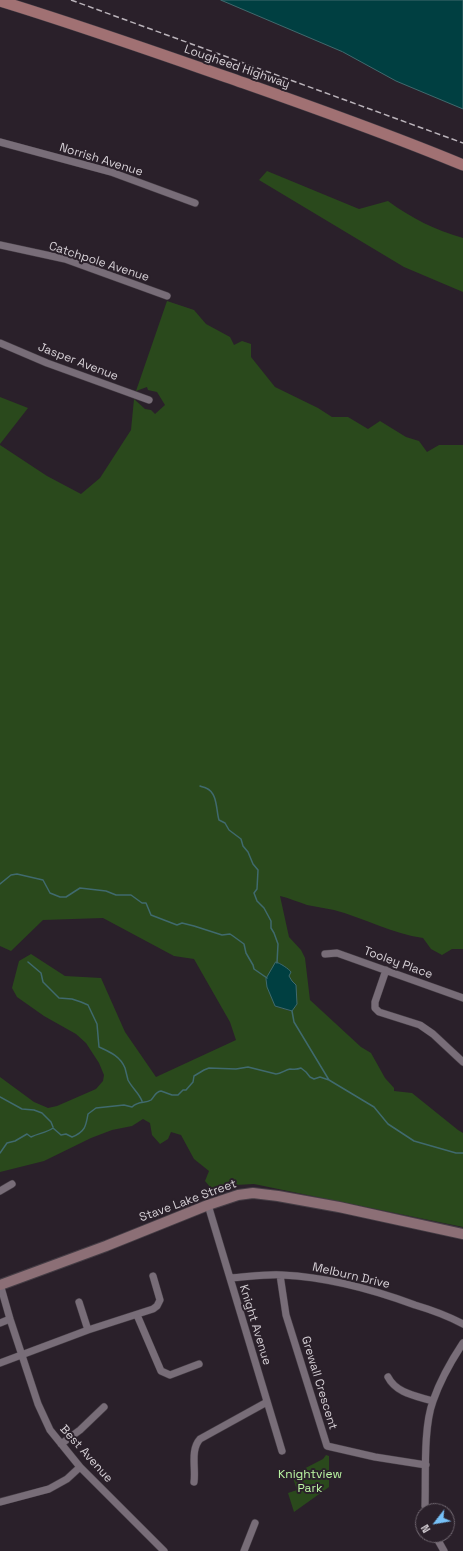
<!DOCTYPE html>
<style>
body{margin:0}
#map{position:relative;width:463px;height:1551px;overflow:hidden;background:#2a202a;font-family:"Space Grotesk",sans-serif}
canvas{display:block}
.north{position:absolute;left:415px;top:1503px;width:40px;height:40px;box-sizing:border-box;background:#2a202a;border:1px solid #6f666f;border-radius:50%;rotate:239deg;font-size:11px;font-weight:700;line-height:16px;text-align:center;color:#d6d0d6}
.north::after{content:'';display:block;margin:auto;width:14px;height:18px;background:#76c0f7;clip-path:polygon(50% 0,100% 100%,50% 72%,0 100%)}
</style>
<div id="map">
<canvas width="463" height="1551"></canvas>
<div class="north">N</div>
</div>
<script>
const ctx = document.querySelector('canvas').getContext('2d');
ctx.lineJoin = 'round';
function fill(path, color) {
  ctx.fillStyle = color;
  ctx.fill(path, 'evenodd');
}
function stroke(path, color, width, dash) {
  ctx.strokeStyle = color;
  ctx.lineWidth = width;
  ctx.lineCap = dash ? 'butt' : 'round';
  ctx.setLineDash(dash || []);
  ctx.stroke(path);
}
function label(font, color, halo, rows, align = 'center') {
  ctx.font = font + ' "Space Grotesk",sans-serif';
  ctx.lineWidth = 4;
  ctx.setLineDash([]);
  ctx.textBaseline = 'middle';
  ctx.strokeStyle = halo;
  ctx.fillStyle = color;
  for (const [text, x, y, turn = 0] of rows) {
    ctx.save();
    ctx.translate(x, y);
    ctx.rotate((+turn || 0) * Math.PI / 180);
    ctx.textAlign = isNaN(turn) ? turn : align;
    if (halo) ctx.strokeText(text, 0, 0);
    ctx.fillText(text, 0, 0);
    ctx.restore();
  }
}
const green = new Path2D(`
 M 267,171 L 359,209 L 388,201 C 411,218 435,230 463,238 L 463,292 L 404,267 L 259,180 Z
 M 167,301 L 194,310 L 206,324 L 230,337 L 234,345 L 242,341 L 251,344 L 251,357 L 275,387 L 318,408 L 332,417 L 348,417 L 368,429 L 380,421 L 406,437 L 419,441 L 427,452 L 439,445 L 463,445 L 463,949 L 452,949 L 442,955 L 431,949 L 423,938 C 393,934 364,918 334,910 C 325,908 316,907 307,905 C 298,902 289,898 280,896 L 289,937 L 301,950 L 305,958 L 310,1000 L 361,1047 L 371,1053 L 385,1078 L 394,1088 L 394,1091 L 412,1093 L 458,1130 L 463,1133 L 463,1227 L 254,1184 L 235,1185 L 216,1194 L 205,1181 L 209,1171 L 194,1159 L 181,1135 L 171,1132 L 168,1139 L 160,1144 L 152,1135 L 150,1123 L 143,1119 L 132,1126 L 112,1130 L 91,1138 L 44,1161 L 0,1172 L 0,1077 L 34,1102 L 48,1108 L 57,1106 L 96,1089 L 103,1081 L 104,1075 L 99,1063 L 86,1043 L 76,1034 L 44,1016 L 17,997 L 12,988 L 19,961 L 31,954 L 65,976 L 101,978 L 125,1032 L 156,1077 L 236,1040 L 230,1022 L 194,959 L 174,956 L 103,918 L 43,920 L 11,951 L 0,946 L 0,445 L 47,476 L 81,494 L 100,478 L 131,430 L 134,399 L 145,409 L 151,410 L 155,414 L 165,405 L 157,392 L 148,390 L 147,387 L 136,391 ZM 280,963 L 292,981 L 296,993 L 297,1004 L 290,1011 L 275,1006 L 266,978 Z
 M 0,397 L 28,408 L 0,444 Z
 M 326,1455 L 329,1456 L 329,1487 L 294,1512 L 288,1493 L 297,1490 L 292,1475 L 323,1459 Z`);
const water = new Path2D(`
 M 221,0 L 463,0 L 463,109 L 396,81 L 343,52 Z
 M 276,962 C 280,963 289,969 291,972 L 289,976 L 292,981 L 296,985 L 297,1004 L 292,1011 L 275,1006 L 267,987 L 266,979 Z`);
const stream = new Path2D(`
 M 200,786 C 202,787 204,787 206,788 C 218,793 216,811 219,820 L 225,823 L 229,830 L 241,839 L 243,846 L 248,852 L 253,864 L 258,870 L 257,889 L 254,893 L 257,901 L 264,908 L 271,921 L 271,928 L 274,933 L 278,944 L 277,963
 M 0,884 L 11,875 L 17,874 L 43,880 L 50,893 L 60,897 L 66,897 L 80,888 L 106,891 L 116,895 L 131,895 L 142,903 L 146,903 L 151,915 L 177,925 L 182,923 L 194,926 L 222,935 L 230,934 L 233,936 L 244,944 L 246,953 L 253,965 L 254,969 L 267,978
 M 28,962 L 41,973 L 43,982 L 59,998 L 72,999 L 81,1002 L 88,1005 L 97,1024 L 99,1047 C 110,1052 120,1056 125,1068 C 126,1072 127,1076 128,1080 C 132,1088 139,1093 142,1101
 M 292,1011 L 294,1022 L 329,1080 L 374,1107 L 388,1124 L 414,1141 L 456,1153 L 463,1153
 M 0,1097 L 22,1109 L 34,1110 L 42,1113 L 51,1122 L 53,1127
 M 0,1153 L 7,1143 L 15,1141 L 27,1134 L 31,1137 C 39,1133 46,1133 53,1128 L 61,1135 L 66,1134 L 72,1137 C 85,1132 86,1126 88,1114 L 96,1108 L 124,1105 L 132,1107 C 139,1100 145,1104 151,1100 C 155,1096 155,1092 161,1091 L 172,1095 L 178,1095 L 183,1090 L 186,1090 L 193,1082 L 194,1076 L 204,1070 L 209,1068 L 236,1069 L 248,1067 L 276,1074 C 281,1074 285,1070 290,1069 C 294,1069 296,1070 301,1068 L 306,1072 L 310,1077 L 314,1079 L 320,1077 L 329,1080`);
const street = new Path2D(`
 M 0,142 L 111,172 L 195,203
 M 0,245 L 65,259 L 167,296
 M 0,343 L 47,363 L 149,400
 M 325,954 L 337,953 L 463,998
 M 386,970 L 375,1002 L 375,1008 L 379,1012 L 420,1025 L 433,1034 L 463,1062
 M 0,1191 L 12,1184
 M 208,1205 L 282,1451
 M 280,1275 L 286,1315 L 327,1446 L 375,1457 L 426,1465
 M 230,1278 C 247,1277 265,1274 282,1275 C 327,1277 372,1289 415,1305 C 432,1310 448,1316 463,1324
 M 0,1284 L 10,1319 L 38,1404 L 50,1430 L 80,1467 L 164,1551
 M 79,1302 L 88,1330
 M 137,1315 L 161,1371 L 170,1375 L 199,1364
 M 0,1323 L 10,1319
 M 0,1363 L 88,1330 L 153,1309 L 157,1306 L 160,1300 L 153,1276
 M 388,1377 C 396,1393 416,1396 432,1401
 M 61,1444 L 80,1430 L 104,1407
 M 194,1482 C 196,1468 190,1450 200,1439 L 267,1402
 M 0,1502 L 49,1489 L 67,1479 L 80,1467
 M 427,1511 L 425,1506 C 426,1476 423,1428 433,1401 C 440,1381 451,1361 463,1343
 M 435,1535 L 444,1551
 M 244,1551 L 255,1523`);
const secondary = new Path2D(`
 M 0,1285 L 106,1246 L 208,1205 L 238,1195 L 253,1193 L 278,1196 L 339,1207 L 463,1234`);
const primary = new Path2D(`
 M 0,1 C 82,26 163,55 244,83 C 318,109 391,135 463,165`);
const rail = new Path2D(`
 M 71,0 L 463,143`);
const streetNames = [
 ["Lougheed Highway",237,67,19],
 ["Norrish Avenue",101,160,17],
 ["Catchpole Avenue",99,262,18],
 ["Jasper Avenue",78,362,21],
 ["Tooley Place",398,963,20],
 ["Stave Lake Street",188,1201,-20],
 ["Melburn Drive",351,1276,13],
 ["Knight Avenue",255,1325,73],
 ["Grewall Crescent",319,1383,73],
 ["Best Avenue",86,1454,48]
];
const parkNames = [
 ["Knightview",310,1475],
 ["Park",310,1489]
];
fill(green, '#2a491c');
fill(water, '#003f41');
stroke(water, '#406a6e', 1);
stroke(stream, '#406a6e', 1.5);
stroke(street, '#453d45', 8);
stroke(secondary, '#453d45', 12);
stroke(primary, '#453d45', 12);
stroke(street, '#786d78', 7);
stroke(secondary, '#8c6f76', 10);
stroke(primary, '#a17173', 11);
stroke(rail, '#bab3ba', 1.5, [6, 3]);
label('12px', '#d6d0d6', '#2a202a', streetNames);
label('12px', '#bcf8a4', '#2a202a', parkNames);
</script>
